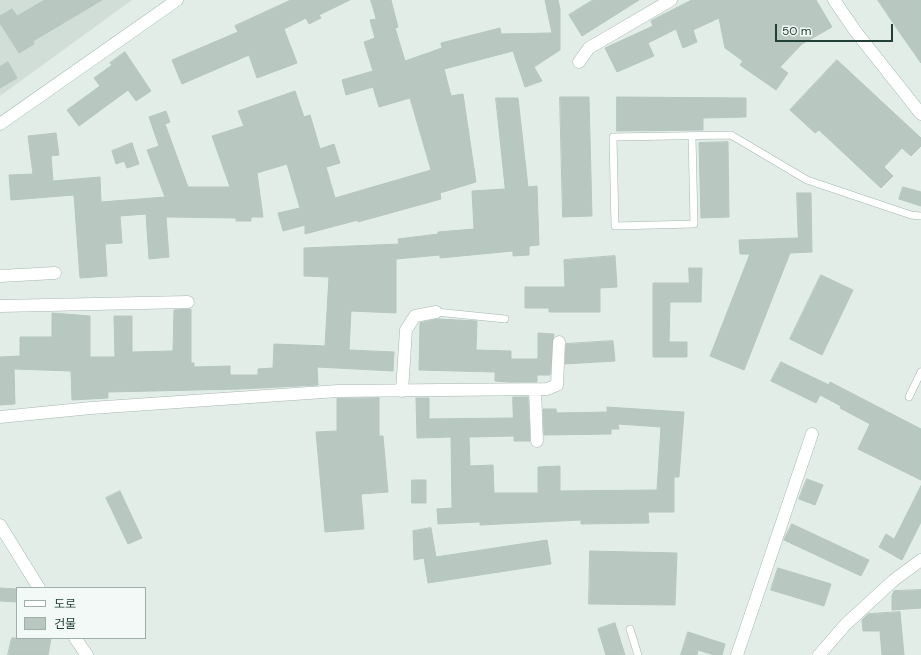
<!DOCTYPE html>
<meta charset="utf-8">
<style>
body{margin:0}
#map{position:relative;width:921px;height:655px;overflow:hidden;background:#e3ede8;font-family:"DM Sans","Noto Sans KR",sans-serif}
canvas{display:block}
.legend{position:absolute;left:16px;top:587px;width:130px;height:52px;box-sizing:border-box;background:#f3f9f6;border:1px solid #9fafaa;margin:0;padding:5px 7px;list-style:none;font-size:12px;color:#214037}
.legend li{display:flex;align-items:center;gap:8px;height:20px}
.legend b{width:20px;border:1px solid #9fafaa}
.scale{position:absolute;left:775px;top:24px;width:118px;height:18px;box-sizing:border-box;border:2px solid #214037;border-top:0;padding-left:5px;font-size:12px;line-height:14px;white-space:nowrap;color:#214037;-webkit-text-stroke:3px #f3f9f6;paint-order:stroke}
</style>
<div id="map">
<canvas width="921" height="655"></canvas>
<ul class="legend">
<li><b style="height:5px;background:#fff"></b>도로</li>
<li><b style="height:11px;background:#b8c8c1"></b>건물</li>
</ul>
<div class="scale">50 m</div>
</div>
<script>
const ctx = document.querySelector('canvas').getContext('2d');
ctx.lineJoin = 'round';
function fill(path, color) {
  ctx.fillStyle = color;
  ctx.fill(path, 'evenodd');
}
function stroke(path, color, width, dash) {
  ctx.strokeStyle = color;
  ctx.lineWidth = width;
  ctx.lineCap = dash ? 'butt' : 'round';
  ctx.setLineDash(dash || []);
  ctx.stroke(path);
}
const built = new Path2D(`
 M 0,0 L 132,0 L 0,96 Z`);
const building = new Path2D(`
 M 45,0 L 102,0 L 33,41 L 34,44 L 19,53 L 0,23 L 0,16 L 12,9 L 17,16 Z
 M 291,0 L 350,0 L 319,15 L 321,18 L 309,24 L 306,18 L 284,29 L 297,63 L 257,78 L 249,55 L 182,84 L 172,60 L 238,32 L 235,26 Z
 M 371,0 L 391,0 L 398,27 L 395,28 L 405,61 L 442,48 L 441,43 L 500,28 L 501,34 L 552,33 L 545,0 L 558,0 L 560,9 L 560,50 L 534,67 L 542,81 L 525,87 L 513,51 L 444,69 L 451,96 L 463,94 L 476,182 L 440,193 L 441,199 L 358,222 L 358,220 L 305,234 L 305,225 L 283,231 L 278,213 L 300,208 L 287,164 L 257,173 L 263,217 L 251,217 L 251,221 L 236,221 L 236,218 L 166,217 L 169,257 L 149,259 L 146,214 L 120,216 L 122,243 L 105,244 L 107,276 L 80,278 L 74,195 L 11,200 L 9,175 L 33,174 L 28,136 L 56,133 L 59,155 L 51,156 L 53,181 L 100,177 L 101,202 L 165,197 L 147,150 L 159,146 L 149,117 L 166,111 L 170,122 L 165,124 L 188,187 L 230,187 L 212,136 L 244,126 L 238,111 L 295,91 L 304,117 L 310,115 L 320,149 L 334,144 L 340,163 L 326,167 L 335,198 L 431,170 L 410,98 L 379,107 L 373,87 L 346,95 L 342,80 L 373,71 L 364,42 L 375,38 L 370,20 L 376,19 Z
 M 593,0 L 639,0 L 582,36 L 569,15 Z
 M 692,0 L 816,0 L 832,27 L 802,44 L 780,67 L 788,73 L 776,90 L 740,65 L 743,61 L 725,48 L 719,18 L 693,30 L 697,42 L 683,48 L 676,29 L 648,43 L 654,56 L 617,72 L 605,48 L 653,26 L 651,21 Z
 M 878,0 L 921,0 L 921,63 L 900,33 Z
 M 125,52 L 151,91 L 136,101 L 128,90 L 79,126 L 67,110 L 100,86 L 94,78 L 112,65 L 110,63 Z
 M 837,60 L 921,138 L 921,146 L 911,156 L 902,148 L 884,167 L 893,176 L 881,188 L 819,130 L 815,133 L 790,110 Z
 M 8,62 L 17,78 L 0,88 L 0,67 Z
 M 560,97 L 589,97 L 592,216 L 563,217 Z
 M 617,97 L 746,98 L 746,117 L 703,118 L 703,130 L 617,131 Z
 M 496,98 L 518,98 L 528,187 L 537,186 L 539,245 L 529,246 L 529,255 L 513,256 L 513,251 L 440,258 L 440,255 L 396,259 L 396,313 L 351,311 L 349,350 L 394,352 L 393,371 L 317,367 L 318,385 L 239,389 L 108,392 L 108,398 L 72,400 L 71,371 L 14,369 L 15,404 L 0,405 L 0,357 L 20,356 L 20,337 L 52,337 L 52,313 L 90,316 L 90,357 L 115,357 L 114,316 L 132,316 L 132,352 L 173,351 L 174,310 L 191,309 L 191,363 L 194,363 L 194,367 L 230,366 L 230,375 L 258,375 L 258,369 L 273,368 L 274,344 L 325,346 L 329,277 L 304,276 L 304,248 L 399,244 L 398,239 L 438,234 L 438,232 L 474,229 L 472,191 L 505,189 Z
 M 728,142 L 729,217 L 701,218 L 699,143 Z
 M 132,143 L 139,164 L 127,168 L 124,161 L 116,164 L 112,151 Z
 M 903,187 L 921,192 L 921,206 L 899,199 Z
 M 797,193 L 811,193 L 812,252 L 790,253 L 744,370 L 710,356 L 750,254 L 740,254 L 739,240 L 798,238 Z
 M 615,256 L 617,287 L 600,288 L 600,312 L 549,312 L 549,308 L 525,308 L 525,287 L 565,287 L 564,260 Z
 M 689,268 L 702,268 L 701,302 L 670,302 L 669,342 L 687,342 L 687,357 L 653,357 L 653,283 L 689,283 Z
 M 821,275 L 853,290 L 822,355 L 790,339 Z
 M 438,319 L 477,321 L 476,350 L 511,351 L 511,359 L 538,359 L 538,333 L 554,334 L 550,375 L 537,375 L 537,382 L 509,382 L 495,381 L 495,372 L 419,370 L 420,323 Z
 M 613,341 L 615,361 L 565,364 L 566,344 Z
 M 781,362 L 829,385 L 830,382 L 921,429 L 921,480 L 858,449 L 870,424 L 840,408 L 841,406 L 820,395 L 816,403 L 771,381 Z
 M 513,397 L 528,397 L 530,441 L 514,441 L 514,436 L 469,437 L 470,466 L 493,465 L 494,493 L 538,493 L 538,467 L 560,466 L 560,491 L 657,490 L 661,427 L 618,424 L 619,429 L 611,429 L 611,434 L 544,435 L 543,409 L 556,409 L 557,413 L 607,412 L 607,407 L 684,412 L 679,477 L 674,477 L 674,512 L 648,512 L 649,523 L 581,524 L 581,520 L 480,525 L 480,522 L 438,524 L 437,509 L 452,508 L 451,437 L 417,438 L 416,398 L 429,398 L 429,419 L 513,418 Z
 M 379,398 L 379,436 L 383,436 L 388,492 L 361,494 L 364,529 L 325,532 L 316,432 L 337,431 L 337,399 Z
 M 807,479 L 823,485 L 815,505 L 799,499 Z
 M 412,480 L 426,480 L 426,503 L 412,503 Z
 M 921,486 L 921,522 L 902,560 L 879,547 L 886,534 L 894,539 Z
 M 120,491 L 142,538 L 128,544 L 106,498 Z
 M 792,524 L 869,560 L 861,576 L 784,540 Z
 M 431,528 L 436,557 L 547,540 L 551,564 L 428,583 L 424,558 L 414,560 L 413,531 Z
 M 590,551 L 677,553 L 675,605 L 589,604 Z
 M 778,568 L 831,584 L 824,606 L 771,590 Z
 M 0,588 L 17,589 L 17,602 L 0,601 Z
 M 921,590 L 921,608 L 892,610 L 892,596 L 894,591 Z
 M 900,612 L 904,655 L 882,655 L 880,631 L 863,631 L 862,620 L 868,614 Z
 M 615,623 L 625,655 L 606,655 L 598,629 Z
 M 688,632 L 725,644 L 722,655 L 714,655 L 698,650 L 697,655 L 681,655 Z
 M 12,638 L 51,638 L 48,655 L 8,655 Z`);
const lane = new Path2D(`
 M 692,136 L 694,224 L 615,226 L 613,137 L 731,135 L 807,180 L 911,215 L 921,216
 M 436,312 L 505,319
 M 909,397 L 921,372
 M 630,629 L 638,655`);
const street = new Path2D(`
 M 834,0 L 856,32 L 921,114
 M 579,62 L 589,48 L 671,0
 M 0,276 L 55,273
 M 0,306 L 188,302
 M 535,390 L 537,441
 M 402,391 L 406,330 L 415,316 L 436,312
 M 0,417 L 91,408 L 338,391 L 547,389 L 557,385 L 559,342
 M 0,525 L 39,588
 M 75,638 L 87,655
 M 737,655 L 812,434
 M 819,655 L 846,624 L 894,580 L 921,560`);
const secondary = new Path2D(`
 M 0,124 L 177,0`);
fill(built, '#d1ddd7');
fill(building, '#b8c8c1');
stroke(building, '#b4c7bf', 1);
stroke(lane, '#a5b6af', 8);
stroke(street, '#a5b6af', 13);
stroke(secondary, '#a0bab1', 13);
stroke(lane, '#fff', 7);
stroke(street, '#fff', 12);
stroke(secondary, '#fff', 12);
</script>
